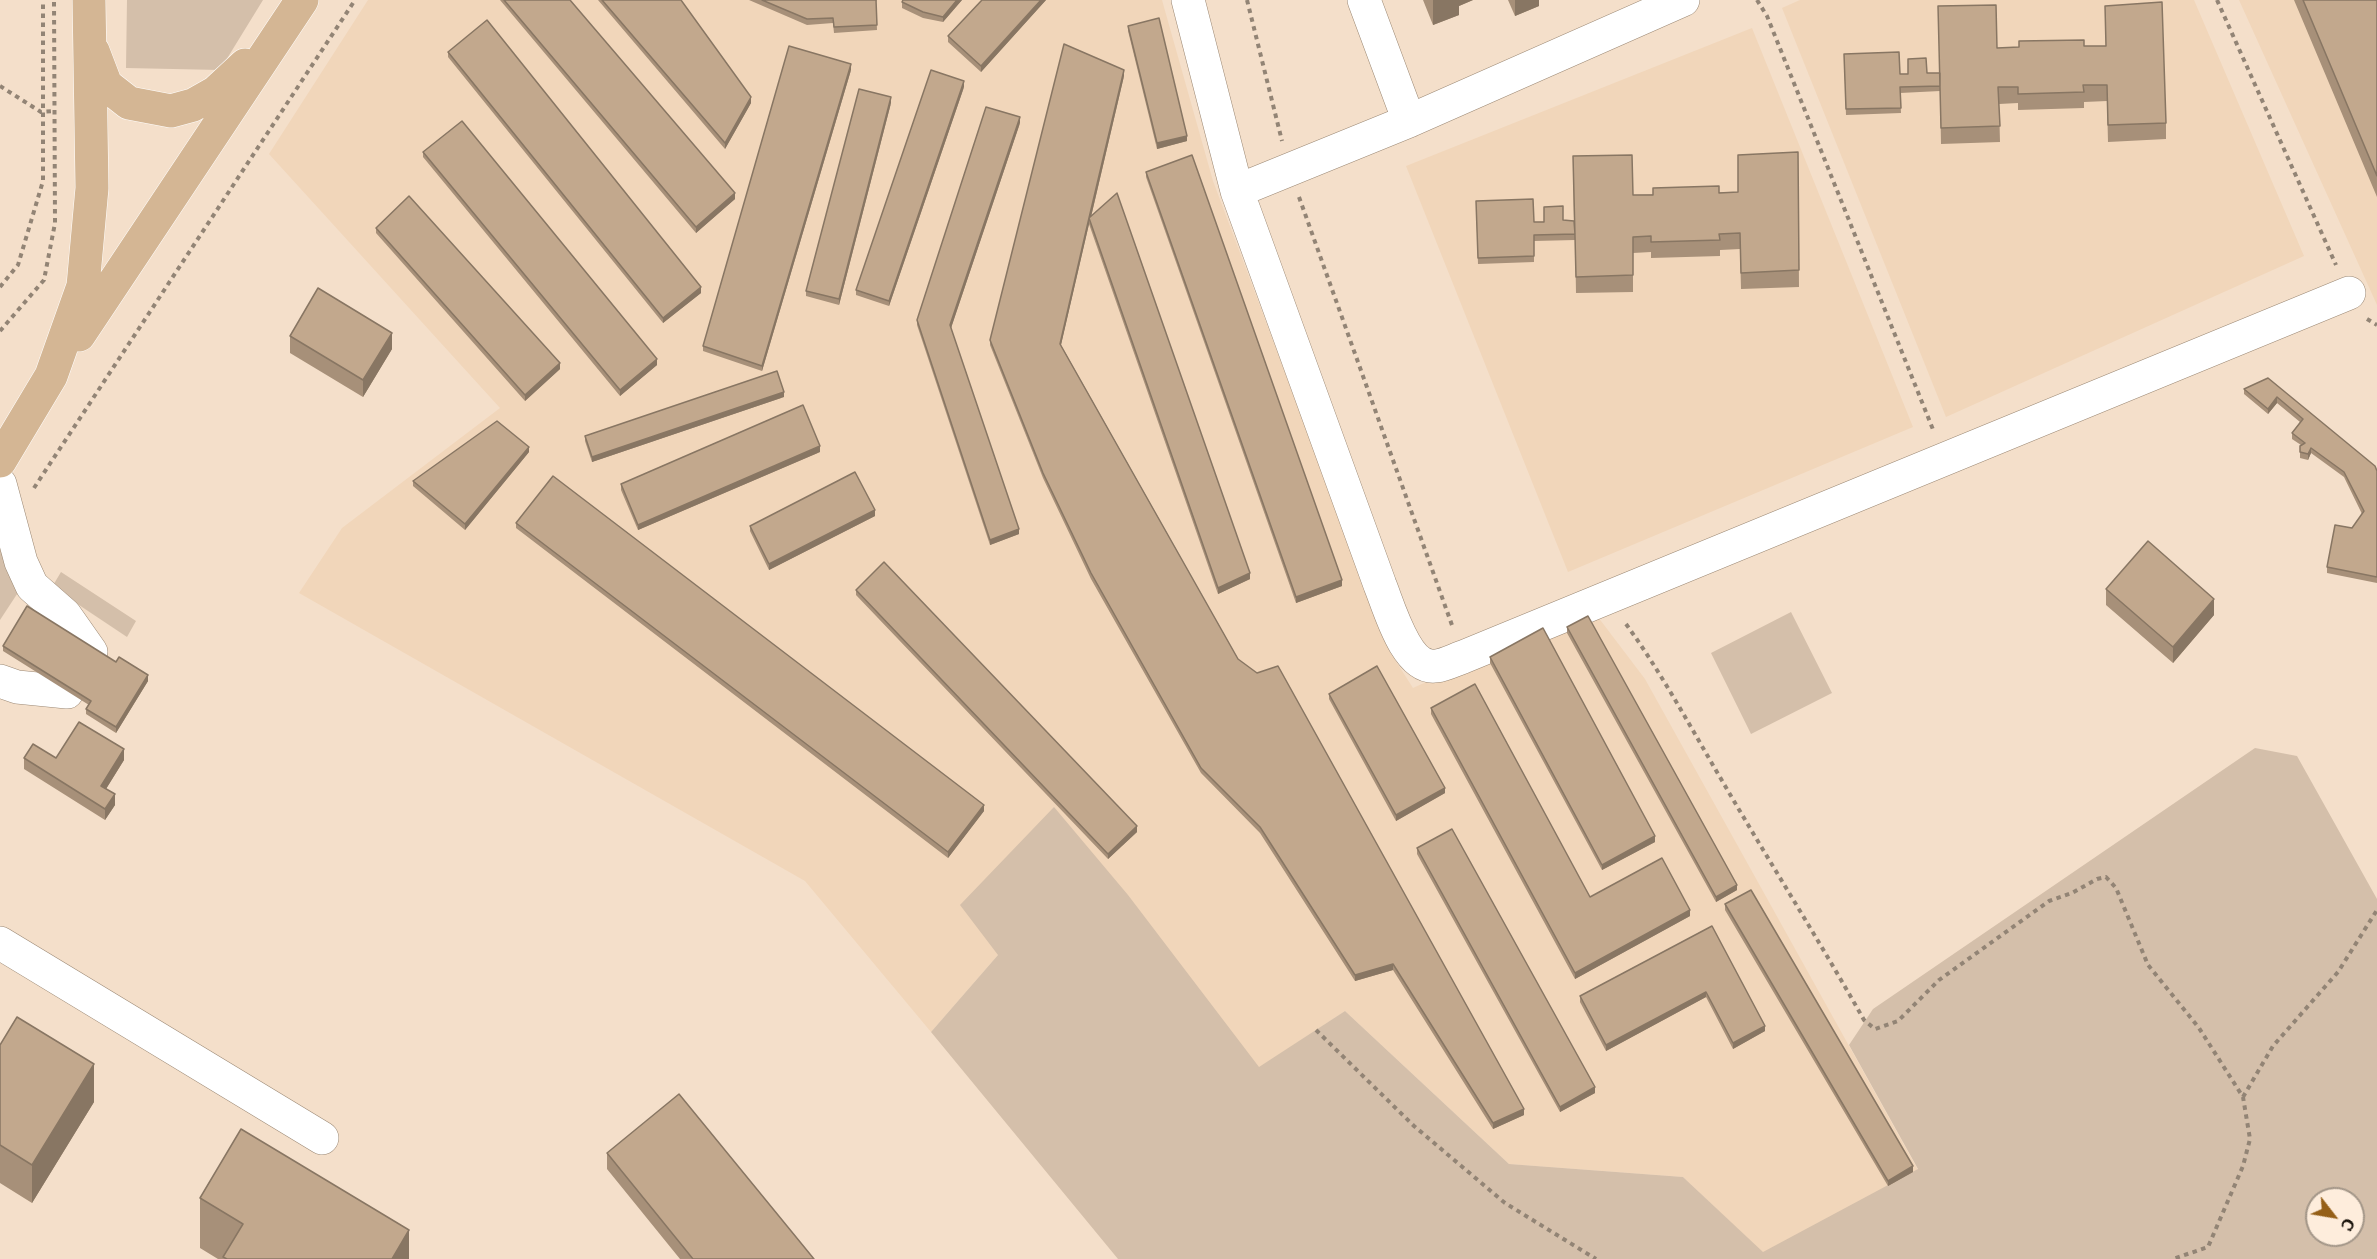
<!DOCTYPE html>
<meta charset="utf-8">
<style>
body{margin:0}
#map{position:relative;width:2377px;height:1259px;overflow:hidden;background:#f4dfca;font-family:Literata,serif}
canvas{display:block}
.north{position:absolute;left:2305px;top:1187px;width:60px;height:60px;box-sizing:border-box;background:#feeddc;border:2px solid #a39688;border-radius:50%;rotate:121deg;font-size:16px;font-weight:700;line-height:24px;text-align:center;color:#1a130b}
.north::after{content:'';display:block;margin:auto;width:21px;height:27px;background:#955f17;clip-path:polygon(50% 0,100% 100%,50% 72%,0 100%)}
</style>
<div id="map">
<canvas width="2377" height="1259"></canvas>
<div class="north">С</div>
</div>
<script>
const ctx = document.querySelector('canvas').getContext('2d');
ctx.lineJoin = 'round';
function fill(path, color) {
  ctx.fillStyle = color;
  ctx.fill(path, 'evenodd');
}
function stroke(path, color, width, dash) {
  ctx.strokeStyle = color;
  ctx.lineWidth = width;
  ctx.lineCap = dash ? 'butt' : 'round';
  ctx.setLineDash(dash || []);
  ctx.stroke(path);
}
const built = new Path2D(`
 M 368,0 L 1162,0 L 1213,181 L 1390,652 L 1413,688 L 1531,634 L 1598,617 L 1645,679 L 1918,1170 L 1763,1253 L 1683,1177 L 1509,1164 L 1345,1011 L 1259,1068 L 998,955 L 931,1032 L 805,881 L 299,593 L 342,528 L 500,408 L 269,154 Z
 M 1800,0 L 2194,0 L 2304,256 L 1946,417 L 1782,8 Z
 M 2239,0 L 2377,0 L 2377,305 Z
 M 1752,28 L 1913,427 L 1568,572 L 1406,166 Z`);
const green = new Path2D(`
 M 127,0 L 263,0 L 220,70 L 126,68 Z
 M 1,550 L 21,588 L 0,620 L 0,551 Z
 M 61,572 L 136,621 L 127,637 L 52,587 Z
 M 1791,612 L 1832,693 L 1751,734 L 1711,653 Z
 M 2255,748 L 2297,756 L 2377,899 L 2377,1259 L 1118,1259 L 931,1032 L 998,955 L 960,905 L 1054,807 L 1128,895 L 1259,1067 L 1345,1011 L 1509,1164 L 1683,1177 L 1763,1252 L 1918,1169 L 1849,1045 L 1873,1009 ZM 2317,1199 L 2353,1199 L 2353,1235 L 2317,1235 Z`);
const path = new Path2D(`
 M 1247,0 L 1282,141
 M 1757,0 L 1767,16 L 1934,432
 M 2217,0 L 2336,265
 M 0,86 L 41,112 L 55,111
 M 1299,197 L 1453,628
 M 0,287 L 18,265 L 43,181 L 43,0
 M 2367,319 L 2377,325
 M 0,331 L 44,280 L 55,223 L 54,0
 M 34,488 L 355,0
 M 1626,624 C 1663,675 1692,730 1724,784 C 1770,863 1819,940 1864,1020 L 1875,1029 L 1898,1021 L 1939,980 L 2049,901 L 2072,893 L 2097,879 L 2106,877 L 2116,888 L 2148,965 L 2199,1028 L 2243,1097 L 2250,1139 L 2243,1166 L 2208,1247 L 2173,1259
 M 1316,1030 L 1414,1126 L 1505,1203 L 1596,1259
 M 2243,1097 L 2273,1046 L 2338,972 L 2377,910`);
const minor = new Path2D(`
 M 1188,0 L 1237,191 L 1380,585 C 1389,607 1406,670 1436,666 C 1445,665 1454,660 1463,657 L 2349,293
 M 1364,0 L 1409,121
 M 1237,191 L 1409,121 L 1683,0
 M 0,484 L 21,562 L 32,586 L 65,615 L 91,652 L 67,692 L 17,687 L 0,681
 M 0,943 L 322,1138`);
const major = new Path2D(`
 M 93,51 L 106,85 L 129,103 L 171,111 L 193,105 L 216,92 L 245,65
 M 79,335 L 302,0
 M 0,461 L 51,376 L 83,286 L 92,188 L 89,0`);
const wall = new Path2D(`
 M 500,0 L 570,0 L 735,199 L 696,233 Z
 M 598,0 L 681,0 L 751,103 L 725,149 Z
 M 749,0 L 877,0 L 876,2 L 877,30 L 834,33 L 833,23 L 807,25 Z
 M 962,0 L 943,22 L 923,18 L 902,8 L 902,2 Z
 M 982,0 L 1046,0 L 981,72 L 948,42 L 948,36 Z
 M 1423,0 L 1473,0 L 1459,6 L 1459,15 L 1433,25 Z
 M 1508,0 L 1539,0 L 1539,6 L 1515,16 Z
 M 2294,0 L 2377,0 L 2377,197 Z
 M 2105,6 L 2166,123 L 2166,139 L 2108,142 L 2107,101 L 2084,102 L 2084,108 L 2018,110 L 2018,103 L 1999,104 L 2000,142 L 1941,144 L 1940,91 L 1900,93 L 1901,113 L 1846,115 L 1844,54 L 1900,74 L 1939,73 L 1997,48 L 2106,46 Z
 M 1128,26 L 1187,141 L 1157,149 L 1128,31 Z
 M 448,52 L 701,293 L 663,323 L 448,57 Z
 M 851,70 L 762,371 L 703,351 L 703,346 Z
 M 1124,76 L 1091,217 L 1250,579 L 1218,594 L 1089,224 L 1061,345 L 1238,659 L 1524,1115 L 1493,1129 L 1393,970 L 1355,981 L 1260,833 L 1201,773 L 1091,579 L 1043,478 L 990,345 L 990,340 Z
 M 964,87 L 889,306 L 856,295 L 856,290 Z
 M 891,103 L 839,305 L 806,296 L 806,291 Z
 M 1020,123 L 951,328 L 1019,534 L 990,545 L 917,325 L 917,320 Z
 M 423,152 L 657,365 L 620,396 L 423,157 Z
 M 1798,152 L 1799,287 L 1741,289 L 1740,249 L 1720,250 L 1720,256 L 1651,258 L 1651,252 L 1633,253 L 1633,292 L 1576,293 L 1575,235 L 1575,240 L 1534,241 L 1534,262 L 1478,264 L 1476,201 L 1534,222 L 1574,221 L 1573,156 L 1633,195 L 1738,192 Z
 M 1146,172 L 1342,586 L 1296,603 L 1146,177 Z
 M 376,228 L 560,369 L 525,401 L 376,233 Z
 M 290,336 L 392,349 L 363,397 L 290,353 Z
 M 2268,378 L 2377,471 L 2377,583 L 2327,573 L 2327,567 L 2362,514 L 2344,477 L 2311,453 L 2308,460 L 2300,458 L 2300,446 L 2301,445 L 2292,439 L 2292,433 L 2300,422 L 2277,403 L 2268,414 L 2244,394 L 2244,389 Z
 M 784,397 L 592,462 L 585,441 L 585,436 Z
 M 529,452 L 465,530 L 413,486 L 413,481 Z
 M 820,452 L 638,530 L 621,490 L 621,484 Z
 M 875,516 L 769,570 L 750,531 L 750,526 Z
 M 516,523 L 984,811 L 948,858 L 516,528 Z
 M 2106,589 L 2214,615 L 2173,663 L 2106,605 Z
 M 856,590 L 1137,832 L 1108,859 L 856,595 Z
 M 1567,627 L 1737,890 L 1716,902 L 1567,633 Z
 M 3,646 L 116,662 L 148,681 L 116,733 L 86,714 L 86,709 L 89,705 L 3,651 Z
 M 1490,657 L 1655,842 L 1602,870 L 1490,663 Z
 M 1329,694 L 1445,793 L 1396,821 L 1329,699 Z
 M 1431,708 L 1590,897 L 1690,916 L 1575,979 L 1431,714 Z
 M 24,758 L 124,760 L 106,789 L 115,805 L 105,820 L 24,769 Z
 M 1417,848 L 1595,1093 L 1560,1112 L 1417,854 Z
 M 1725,904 L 1913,1172 L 1888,1186 L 1725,910 Z
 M 1712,926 L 1765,1031 L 1733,1049 L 1706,997 L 1606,1051 L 1580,1002 L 1580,996 Z
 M 0,1045 L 94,1102 L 32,1203 L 0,1183 Z
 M 607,1153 L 814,1259 L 680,1259 L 607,1169 Z
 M 200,1198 L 409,1259 L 218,1259 L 200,1248 Z`);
const shadedWall = new Path2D(`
 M 957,0 L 962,0 L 943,22 L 943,17 Z
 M 1041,0 L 1046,0 L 981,72 L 981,66 Z
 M 1433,0 L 1473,0 L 1459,6 L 1459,15 L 1433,25 Z
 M 1515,0 L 1539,0 L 1539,6 L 1515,16 Z
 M 851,64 L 851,70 L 762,371 L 762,366 Z
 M 1124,70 L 1124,76 L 1090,221 L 1089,218 Z
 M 964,81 L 964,87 L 889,306 L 889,301 Z
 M 751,97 L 751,103 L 725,149 L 725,143 Z
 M 891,97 L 891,103 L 839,305 L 839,299 Z
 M 1020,117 L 1020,123 L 950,331 L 950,325 Z
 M 1187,136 L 1187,141 L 1157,149 L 1157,143 Z
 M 735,193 L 735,199 L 696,233 L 696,227 Z
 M 1089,218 L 1089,224 L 1060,349 L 1060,344 Z
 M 701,287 L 701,293 L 663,323 L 663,318 Z
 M 392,333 L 392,349 L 363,397 L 363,380 Z
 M 657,359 L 657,365 L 620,396 L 620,390 Z
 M 560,363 L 560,369 L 525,401 L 525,395 Z
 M 784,392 L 784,397 L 592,462 L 592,457 Z
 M 2277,397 L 2277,403 L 2268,414 L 2268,409 Z
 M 820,446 L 820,452 L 638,530 L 638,525 Z
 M 529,447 L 529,452 L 465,530 L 465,524 Z
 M 2311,448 L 2311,453 L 2308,460 L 2308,454 Z
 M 875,510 L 875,516 L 769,570 L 769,564 Z
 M 1019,529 L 1019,534 L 990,545 L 990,540 Z
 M 1250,573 L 1250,579 L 1218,594 L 1218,588 Z
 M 1342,580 L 1342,586 L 1296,603 L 1296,597 Z
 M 2214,599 L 2214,615 L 2173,663 L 2173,647 Z
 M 148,675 L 148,681 L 116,733 L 116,727 Z
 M 124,749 L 124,760 L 101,797 L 101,786 Z
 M 1445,788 L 1445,793 L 1396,821 L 1396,815 Z
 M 115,794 L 115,805 L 105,820 L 105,809 Z
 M 984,805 L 984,811 L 948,858 L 948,852 Z
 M 1137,826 L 1137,832 L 1108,859 L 1108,854 Z
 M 1655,836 L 1655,842 L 1602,870 L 1602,865 Z
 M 1737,885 L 1737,890 L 1716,902 L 1716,897 Z
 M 1690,910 L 1690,916 L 1575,979 L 1575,973 Z
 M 1393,964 L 1393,970 L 1355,981 L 1355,975 Z
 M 1706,992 L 1706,997 L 1606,1051 L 1606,1045 Z
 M 1765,1026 L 1765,1031 L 1733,1049 L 1733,1043 Z
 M 94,1064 L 94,1102 L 32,1203 L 32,1165 Z
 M 1595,1087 L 1595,1093 L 1560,1112 L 1560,1107 Z
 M 1524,1109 L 1524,1115 L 1493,1129 L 1493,1123 Z
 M 1913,1166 L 1913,1172 L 1888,1186 L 1888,1181 Z
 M 409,1230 L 409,1259 L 392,1259 Z`);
const building = new Path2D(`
 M 504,0 L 570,0 L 735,193 L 696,227 Z
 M 602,0 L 681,0 L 751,97 L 725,143 Z
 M 762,0 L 876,0 L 877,25 L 834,27 L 833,18 L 807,19 Z
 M 903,0 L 957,0 L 943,17 L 923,12 L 902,2 Z
 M 982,0 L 1041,0 L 981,66 L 948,36 Z
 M 2303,0 L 2377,0 L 2377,176 Z
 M 2162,2 L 2166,123 L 2108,125 L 2107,85 L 2083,85 L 2084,92 L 2018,94 L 2018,87 L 1998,87 L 2000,126 L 1941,128 L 1938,6 L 1996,5 L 1997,48 L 2019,47 L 2019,41 L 2084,40 L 2084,46 L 2106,46 L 2105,6 Z
 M 1159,18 L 1187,136 L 1157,143 L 1128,26 Z
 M 487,20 L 701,287 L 663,318 L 448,52 Z
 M 1064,44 L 1124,70 L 1089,218 L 1117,193 L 1250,573 L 1218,588 L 1089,218 L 1060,344 L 1238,659 L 1257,673 L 1278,666 L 1524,1109 L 1493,1123 L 1393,964 L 1355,975 L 1260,827 L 1201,768 L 1091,573 L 1043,473 L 990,340 Z
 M 789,46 L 851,64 L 762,366 L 703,346 Z
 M 1899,52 L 1900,74 L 1908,74 L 1908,59 L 1926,58 L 1927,73 L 1940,73 L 1940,86 L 1900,87 L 1901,108 L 1846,109 L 1844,54 Z
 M 931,70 L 964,81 L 889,301 L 856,290 Z
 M 859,89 L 891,97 L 839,299 L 806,291 Z
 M 986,107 L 1020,117 L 950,325 L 1019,529 L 990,540 L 917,320 Z
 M 462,121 L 657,359 L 620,390 L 423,152 Z
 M 1798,152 L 1799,270 L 1741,273 L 1740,233 L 1719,234 L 1720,240 L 1651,242 L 1651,236 L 1633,237 L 1633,275 L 1576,277 L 1573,156 L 1632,155 L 1633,195 L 1653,195 L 1653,188 L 1719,186 L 1719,193 L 1738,192 L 1738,155 Z
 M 1192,155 L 1342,580 L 1296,597 L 1146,172 Z
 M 409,196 L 560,363 L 525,395 L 376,228 Z
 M 1533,199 L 1534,222 L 1544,222 L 1544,207 L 1563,206 L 1563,220 L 1574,221 L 1575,234 L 1534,235 L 1534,256 L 1478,258 L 1476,201 Z
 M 318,288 L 392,333 L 363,380 L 290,336 Z
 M 777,371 L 784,392 L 592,457 L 585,436 Z
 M 2268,378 L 2375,466 L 2377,471 L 2377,577 L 2327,567 L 2335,525 L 2352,528 L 2364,511 L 2344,472 L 2311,448 L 2308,454 L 2300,452 L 2300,446 L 2305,443 L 2292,433 L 2303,419 L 2277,397 L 2268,409 L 2244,389 Z
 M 803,405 L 820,446 L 638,525 L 621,484 Z
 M 497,421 L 529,447 L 465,524 L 413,481 Z
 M 855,472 L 875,510 L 769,564 L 750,526 Z
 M 553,476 L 984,805 L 948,852 L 516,523 Z
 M 2148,541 L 2214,599 L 2173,647 L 2106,589 Z
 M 884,562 L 1137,826 L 1108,854 L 856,590 Z
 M 27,606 L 116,662 L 119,657 L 148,675 L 116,727 L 86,709 L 91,701 L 3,646 Z
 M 1588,616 L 1737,885 L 1716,897 L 1567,627 Z
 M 1543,628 L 1655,836 L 1602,865 L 1490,657 Z
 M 1377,666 L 1445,788 L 1396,815 L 1329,694 Z
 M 1475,684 L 1590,897 L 1662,858 L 1690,910 L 1575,973 L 1431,708 Z
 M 79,722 L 124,749 L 101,786 L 115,794 L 105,809 L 24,758 L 33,744 L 56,758 Z
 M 1452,829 L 1595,1087 L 1560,1107 L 1417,848 Z
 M 1751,890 L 1913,1166 L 1888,1181 L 1725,904 Z
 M 1712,926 L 1765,1026 L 1733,1043 L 1706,992 L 1606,1045 L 1580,996 Z
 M 17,1017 L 94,1064 L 32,1165 L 0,1145 L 0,1045 Z
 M 679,1094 L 814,1259 L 693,1259 L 607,1153 Z
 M 241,1129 L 409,1230 L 392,1259 L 227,1259 L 223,1257 L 243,1224 L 200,1198 Z`);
fill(built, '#f1d6ba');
fill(green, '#d4bfaa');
stroke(minor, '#9b8874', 34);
stroke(major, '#fff', 34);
stroke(path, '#928475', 4, [4.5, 4.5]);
stroke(minor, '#fff', 33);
stroke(major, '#d4b694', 33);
fill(wall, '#a79079');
fill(shadedWall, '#887663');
fill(building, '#c2a88d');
stroke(building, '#887663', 1.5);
</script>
